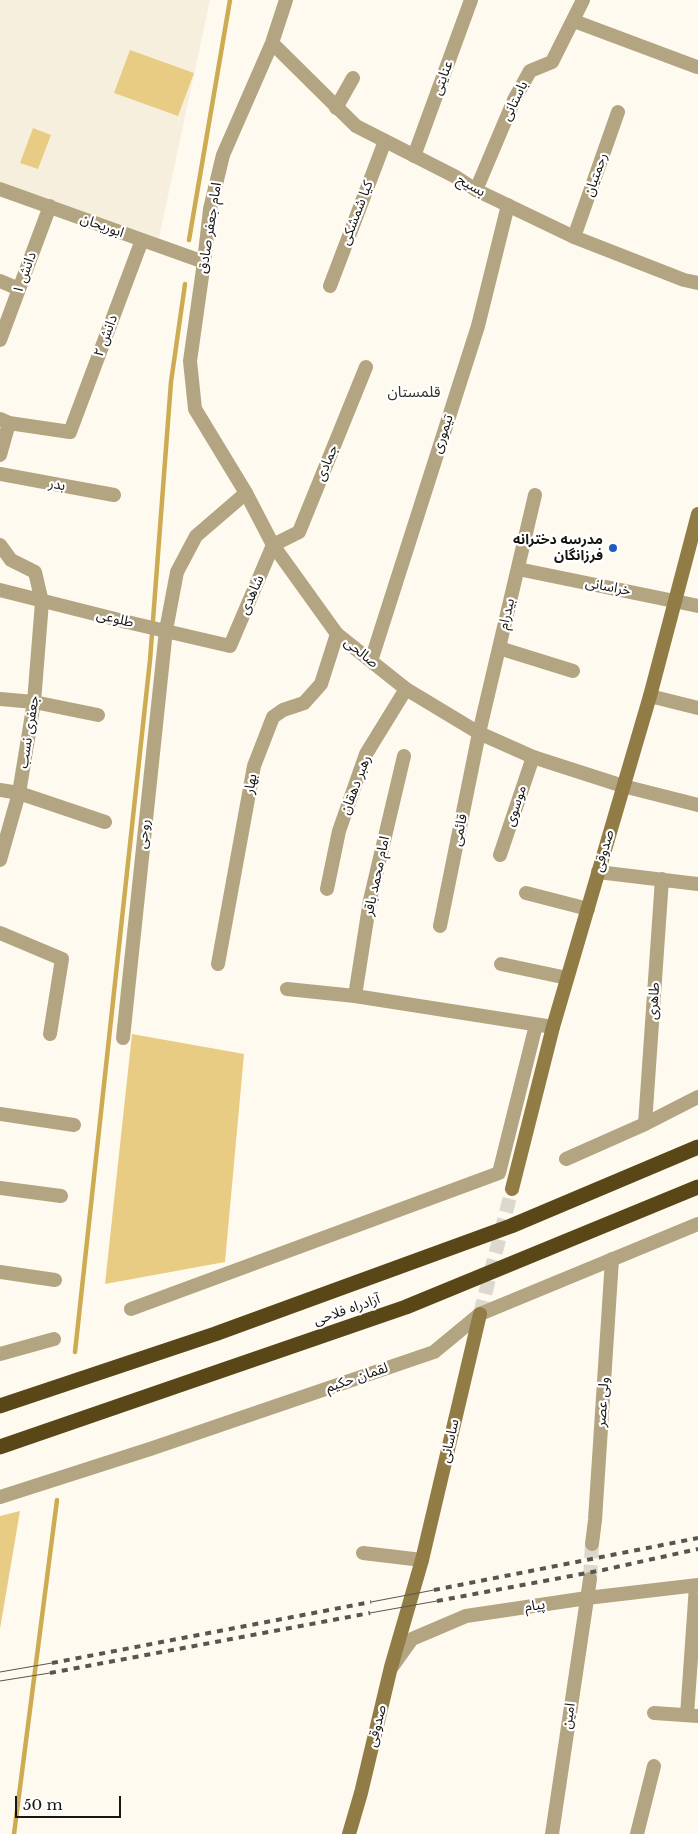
<!DOCTYPE html>
<meta charset="utf-8">
<style>
body{margin:0}
#map{position:relative;width:698px;height:1834px;overflow:hidden;background:#fffaef;font-family:"Libre Baskerville",serif}
canvas{display:block}
.scale{position:absolute;left:15px;top:1796px;width:106px;height:22px;box-sizing:border-box;border:2px solid #181613;border-top:0;padding-left:6px;font-size:15px;line-height:18px;white-space:nowrap;color:#181613;-webkit-text-stroke:4px #fff;paint-order:stroke}
</style>
<div id="map">
<canvas width="698" height="1834"></canvas>
<div class="scale">50 m</div>
</div>
<script>
const ctx = document.querySelector('canvas').getContext('2d');
ctx.lineJoin = 'round';
function fill(path, color) {
  ctx.fillStyle = color;
  ctx.fill(path, 'evenodd');
}
function stroke(path, color, width, dash) {
  ctx.strokeStyle = color;
  ctx.lineWidth = width;
  ctx.lineCap = dash ? 'butt' : 'round';
  ctx.setLineDash(dash || []);
  ctx.stroke(path);
}
function label(font, color, halo, rows, align = 'center') {
  ctx.font = font + ' "Libre Baskerville","Noto Sans Arabic",serif';
  ctx.lineWidth = 4.5;
  ctx.setLineDash([]);
  ctx.textBaseline = 'middle';
  ctx.strokeStyle = halo;
  ctx.fillStyle = color;
  for (const [text, x, y, turn = 0] of rows) {
    ctx.save();
    ctx.translate(x, y);
    ctx.rotate((+turn || 0) * Math.PI / 180);
    ctx.textAlign = isNaN(turn) ? turn : align;
    if (halo) ctx.strokeText(text, 0, 0);
    ctx.fillText(text, 0, 0);
    ctx.restore();
  }
}
const built = new Path2D(`
 M 0,0 L 210,0 L 159,238 L 0,182 Z`);
const green = new Path2D(`
 M 130,50 L 194,73 L 178,116 L 114,93 Z
 M 33,128 L 51,135 L 38,169 L 20,163 Z
 M 132,1034 L 244,1054 L 225,1262 L 105,1284 Z
 M 20,1511 L 0,1629 L 0,1516 Z`);
const stream = new Path2D(`
 M 189,240 L 230,0
 M 75,1352 L 150,660 L 171,382 L 185,284
 M 14,1834 L 57,1500`);
const minorTunnel = new Path2D(`
 M 590,1579 L 592,1544`);
const secondaryTunnel = new Path2D(`
 M 480,1314 L 512,1189`);
const minor = new Path2D(`
 M 574,21 L 697,67
 M 336,108 L 353,78
 M 414,156 L 471,0
 M 0,189 L 204,262
 M 476,190 L 514,100 L 530,71 L 552,62 L 583,0
 M 574,237 L 618,112
 M 0,281 L 19,289
 M 330,286 L 385,141
 M 0,340 L 50,206
 M 0,419 L 9,423 L 70,432 L 142,240
 M 0,455 L 9,423
 M 0,474 L 114,495
 M 0,545 L 11,560 L 35,572 L 42,602 L 34,702 L 19,793 L 0,860
 M 127,622 L 230,646 L 273,545 L 299,532 L 366,367
 M 499,648 L 573,671
 M 371,661 L 478,326 L 508,205
 M 650,696 L 698,708
 M 0,699 L 34,702 L 98,715
 M 623,786 L 698,805
 M 0,790 L 19,793 L 105,822
 M 500,855 L 533,757
 M 598,872 L 698,884
 M 327,889 L 339,831 L 366,754 L 406,689
 M 526,893 L 588,909
 M 440,926 L 479,733 L 535,495
 M 0,933 L 62,959 L 50,1034
 M 218,964 L 254,766 L 273,717 L 283,710 L 304,703 L 321,684 L 337,634
 M 501,964 L 567,978
 M 287,989 L 355,996 L 553,1027
 M 355,996 L 370,900 L 404,756
 M 123,1038 L 166,630 L 177,572 L 196,536 L 246,493
 M 0,1114 L 74,1125
 M 645,1124 L 662,879
 M 566,1159 L 645,1124 L 698,1097
 M 0,1188 L 61,1196
 M 0,1272 L 55,1280
 M 131,1309 L 499,1173 L 536,1025
 M 0,1354 L 54,1339
 M 592,1544 L 595,1520 L 612,1259
 M 363,1553 L 422,1560
 M 392,1667 L 412,1639 L 466,1616 L 587,1598 L 698,1585
 M 654,1713 L 698,1716
 M 687,1715 L 696,1586
 M 552,1834 L 590,1579
 M 637,1834 L 654,1766`);
const tertiary = new Path2D(`
 M 286,0 L 272,43 L 223,155 L 210,209 L 204,262 L 190,361 L 195,409 L 246,493 L 273,545 L 337,634 L 406,689 L 479,733 L 533,757 L 623,786
 M 272,43 L 356,126 L 456,177 L 476,190 L 574,237 L 684,280 L 698,283
 M 518,569 L 698,606
 M 0,590 L 127,622
 M 0,1497 L 150,1449 L 434,1352 L 480,1314 L 698,1224`);
const secondary = new Path2D(`
 M 512,1189 L 553,1027 L 650,696 L 698,514
 M 349,1834 L 361,1793 L 391,1667 L 422,1560 L 480,1314`);
const motorway = new Path2D(`
 M 0,1406 L 215,1334 L 511,1226 L 698,1147
 M 0,1447 L 406,1307 L 698,1187`);
const tram = new Path2D(`
 M 371,1602 L 434,1590
 M 370,1613 L 437,1601
 M 0,1672 L 52,1663
 M 0,1681 L 50,1673`);
const rail = new Path2D(`
 M 434,1590 L 698,1538
 M 437,1601 L 603,1570 L 698,1549
 M 52,1663 L 371,1602
 M 50,1673 L 370,1613`);
const markers = [
 [613,548,5,"#215ac7"]
];
const streetNames = [
 ["عنایتی",443,78,-70],
 ["باستانی",515,101,-64],
 ["رحمتیان",596,175,-71],
 ["بسیح",471,186,30],
 ["کیا شمشکی",357,213,-69],
 ["ابوریحان",102,226,20],
 ["امام جعفر صادق",210,228,-81],
 ["دانش ۱",25,273,-70],
 ["دانش ۲",106,336,-69],
 ["تیموری",443,434,-72],
 ["جمادی",327,463,-68],
 ["بدر",57,485,10],
 ["خراسانی",608,587,11],
 ["شاهدی",252,595,-66],
 ["بیدرام",507,614,-77],
 ["طلوعی",115,619,13],
 ["صالحی",361,653,39],
 ["جعفری نسب",29,732,-81],
 ["بهار",251,784,-80],
 ["رهبر دهقان",356,785,-69],
 ["موسوی",516,806,-72],
 ["قائمی",460,830,-79],
 ["روحی",144,834,-84],
 ["صدوقی",604,851,-74],
 ["امام محمد باقر",377,876,-78],
 ["طاهری",654,1001,-86],
 ["آزادراه فلاحی",347,1310,-19],
 ["لقمان حکیم",357,1378,-19],
 ["ولی عصر",603,1402,-86],
 ["ساسانی",450,1441,-77],
 ["پیام",535,1606,-8],
 ["امین",569,1716,-82],
 ["صدوقی",377,1726,-76]
];
const poiNames = [
 ["مدرسه دخترانه",603,540],
 ["فرزانگان",603,556]
];
const neighbourhoodNames = [
 ["قلمستان",414,393]
];
fill(built, '#f6efdd');
fill(green, '#e9cc83');
stroke(stream, '#ccab53', 4.5);
stroke(minorTunnel, '#dcd8ce', 14, [14, 7]);
stroke(secondaryTunnel, '#dcd8ce', 14, [14, 7]);
stroke(minor, '#b4a582', 14);
stroke(tertiary, '#b4a582', 14);
stroke(secondary, '#917c46', 14);
stroke(motorway, '#594718', 15);
stroke(tram, '#585550', 1);
stroke(rail, '#585550', 4, [6, 6]);
for (const [x, y, r, color] of markers) {
  const dot = new Path2D();
  dot.arc(x, y, r, 0, 2 * Math.PI);
  ctx.fillStyle = color;
  ctx.fill(dot);
  stroke(dot, '#fff', 2);
}
label('14px', '#181613', '#fff', streetNames);
label('bold 14px', '#181613', '#fff', poiNames, 'right');
label('15px', '#322f26', '#fff', neighbourhoodNames);
</script>
